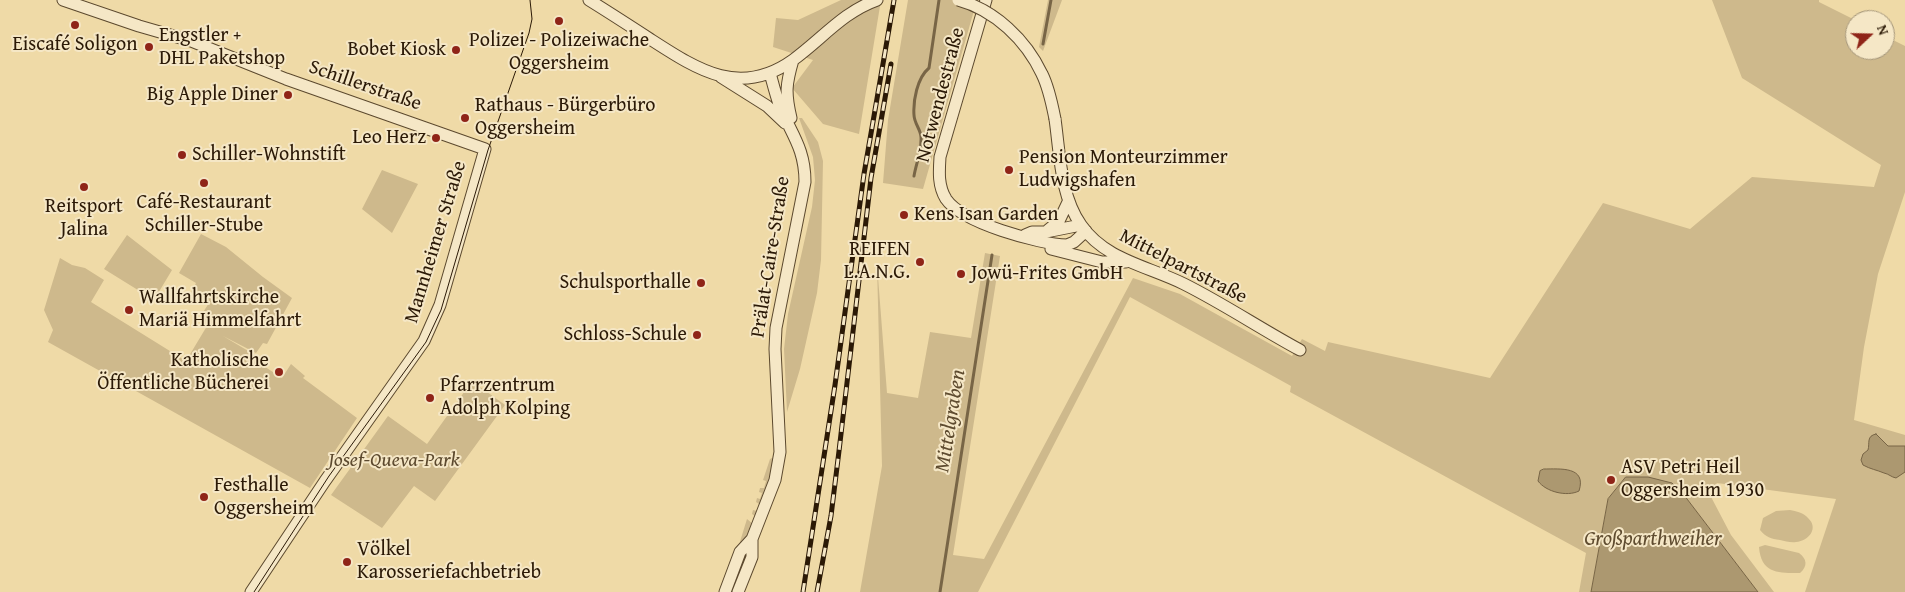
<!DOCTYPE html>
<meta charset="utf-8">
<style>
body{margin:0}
#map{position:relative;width:1905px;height:592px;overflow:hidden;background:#efdaa7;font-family:"Gentium Book Plus",serif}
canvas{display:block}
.north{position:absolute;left:1845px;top:10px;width:50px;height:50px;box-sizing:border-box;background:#f5e7c6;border:1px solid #a49579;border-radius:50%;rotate:69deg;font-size:14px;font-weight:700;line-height:20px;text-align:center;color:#2b1906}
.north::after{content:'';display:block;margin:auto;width:18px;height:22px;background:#8f2418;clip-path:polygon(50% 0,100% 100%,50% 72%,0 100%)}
</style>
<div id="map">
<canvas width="1905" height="592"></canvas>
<div class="north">N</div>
</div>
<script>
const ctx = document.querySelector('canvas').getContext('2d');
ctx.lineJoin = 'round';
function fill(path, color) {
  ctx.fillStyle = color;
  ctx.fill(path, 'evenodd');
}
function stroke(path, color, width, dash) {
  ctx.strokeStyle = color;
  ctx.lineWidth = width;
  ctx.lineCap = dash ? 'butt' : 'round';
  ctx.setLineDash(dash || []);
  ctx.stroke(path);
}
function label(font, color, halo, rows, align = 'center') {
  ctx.font = font + ' "Gentium Book Plus",serif';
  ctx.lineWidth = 4;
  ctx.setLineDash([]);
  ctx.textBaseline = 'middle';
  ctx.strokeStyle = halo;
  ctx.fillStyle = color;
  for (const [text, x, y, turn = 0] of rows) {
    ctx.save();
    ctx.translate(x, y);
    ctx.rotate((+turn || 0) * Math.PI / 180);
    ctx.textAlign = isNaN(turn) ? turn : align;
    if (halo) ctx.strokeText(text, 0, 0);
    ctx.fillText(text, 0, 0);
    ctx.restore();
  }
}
const green = new Path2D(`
 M 841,0 L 881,0 L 859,134 L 823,124 L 792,88 L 813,60 L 773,47 L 776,18 L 798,20 Z
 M 908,0 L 977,0 L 923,189 L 883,183 L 888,120 Z
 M 1048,0 L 1062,0 L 1043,51 L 1039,47 Z
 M 1712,0 L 1819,0 L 1819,2 L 1855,20 L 1855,50 L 1885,50 L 1885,36 L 1905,46 L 1905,192 L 1878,274 L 1864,347 L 1854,420 L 1905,435 L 1905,592 L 1805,592 L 1836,499 L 1717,483 L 1709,493 L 1731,535 L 1774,592 L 1758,592 L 1684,495 L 1608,499 L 1591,592 L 1579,592 L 1586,553 L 1290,392 L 1291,386 L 1130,297 L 978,592 L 860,592 L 882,466 L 877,264 L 887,393 L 918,398 L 930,332 L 971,338 L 985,253 L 1000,256 L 953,555 L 984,559 L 1133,278 L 1180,294 L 1292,356 L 1302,339 L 1325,351 L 1328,342 L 1490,378 L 1603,203 L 1690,229 L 1752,177 L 1874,187 L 1881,165 L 1742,78 Z
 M 799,118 L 802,118 L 818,142 L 823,161 L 821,260 L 817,293 L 800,369 L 787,412 L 784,349 L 788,314 L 812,207 L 815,180 L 813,157 Z
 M 382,170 L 418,184 L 392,233 L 362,209 Z
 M 201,234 L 226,247 L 263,277 L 292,298 L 267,344 L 263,343 L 256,353 L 223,336 L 255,355 L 253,359 L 282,378 L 291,364 L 305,376 L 303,378 L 357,418 L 310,488 L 48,342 L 53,330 L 44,310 L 60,258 L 72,265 L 85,268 L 104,280 L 91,302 L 186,361 L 207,326 L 198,320 L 209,303 L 191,292 L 196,283 L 179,273 Z
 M 127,235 L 172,270 L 154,300 L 104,269 Z
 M 472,381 L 505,405 L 435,501 L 414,486 L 382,528 L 331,495 L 388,416 L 427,444 Z
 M 772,458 L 773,459 L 771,474 L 757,514 L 755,516 L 752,514 L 753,510 L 757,511 L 759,504 L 756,502 L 757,498 L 760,499 L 762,493 L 759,492 L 760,488 L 764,488 L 766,481 L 763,480 L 770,459 Z
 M 1790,510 C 1796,511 1804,513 1808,518 C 1819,528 1809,541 1796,542 C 1791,543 1785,541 1780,540 C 1771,539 1766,537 1760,530 L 1763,518 L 1776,511 Z
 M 747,519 L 753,524 L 741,549 L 738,548 Z
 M 1765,545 L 1799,553 C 1807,559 1808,566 1800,573 C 1779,573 1761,574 1759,547 Z`);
const water = new Path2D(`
 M 1876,434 L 1888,446 L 1905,446 L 1905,472 L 1896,478 C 1891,477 1889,474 1884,473 C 1877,470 1870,469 1863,465 L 1861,460 L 1863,454 L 1868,450 C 1870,443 1866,436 1876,434 Z
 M 1544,469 C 1560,469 1587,466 1579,491 C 1567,497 1546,492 1538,481 L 1540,471 Z
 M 1626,477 L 1648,477 L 1672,483 L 1684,495 L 1758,592 L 1591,592 L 1608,499 Z`);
const stream = new Path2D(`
 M 1043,44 L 1051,0
 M 914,176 C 916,164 922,150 921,137 C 921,130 914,123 914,115 C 913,101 917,78 929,68 L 939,0
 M 940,592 L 992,255`);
const minor = new Path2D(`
 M 63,0 L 139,26 L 191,41 L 286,79 L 485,149 L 440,305 L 424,341 L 325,481 L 251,592
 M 589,0 C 610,13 630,26 650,39 C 698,70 740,98 793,60 C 822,39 843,12 877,0
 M 986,0 L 940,157 C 939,172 938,186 946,199 C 962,223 1039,244 1067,245 L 1074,242 L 1086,231
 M 721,77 L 767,106 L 785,123
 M 791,118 C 785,93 786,84 793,60
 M 1055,119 C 1060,154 1060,195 1081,225 C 1105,260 1148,266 1184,284 C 1224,304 1261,329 1300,350
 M 1048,230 L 1059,221 L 1068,202
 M 1025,235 L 1032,232 L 1046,232 L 1081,225
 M 1051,249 L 1102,262 L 1126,262
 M 725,592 L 740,552 L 752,539
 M 738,592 L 752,557 L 752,539 L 775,480 L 780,452 L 775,349 L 776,328 L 805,182 C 805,149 792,135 780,107 C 776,96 773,84 770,73`);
const tram = new Path2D(`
 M 254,592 L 329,476 L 426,342 L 441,310 L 488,150 L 529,33 L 532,19 L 530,0`);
const rail = new Path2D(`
 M 803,592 L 835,385 L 864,174 L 894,0
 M 817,592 L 831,516 L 839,451 L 871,178 L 891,64`);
const minorBridge = new Path2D(`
 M 958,0 C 995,10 1026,40 1042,74 C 1049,88 1052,104 1055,119`);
const markers = [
 [559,21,5,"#8f2418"],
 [75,25,5,"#8f2418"],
 [149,47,5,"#8f2418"],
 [456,50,5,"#8f2418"],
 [288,95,5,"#8f2418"],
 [465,118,5,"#8f2418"],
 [436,138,5,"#8f2418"],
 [182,155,5,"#8f2418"],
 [1009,170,5,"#8f2418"],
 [204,183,5,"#8f2418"],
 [84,187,5,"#8f2418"],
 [904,215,5,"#8f2418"],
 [920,262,5,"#8f2418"],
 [961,274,5,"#8f2418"],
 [701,283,5,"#8f2418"],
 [129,310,5,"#8f2418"],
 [697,335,5,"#8f2418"],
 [279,372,5,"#8f2418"],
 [430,398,5,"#8f2418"],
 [1611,480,5,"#8f2418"],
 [204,497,5,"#8f2418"],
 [347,562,5,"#8f2418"]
];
const poiNames = [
 ["Engstler +",159,36],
 ["DHL Paketshop",159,59],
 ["Polizei - Polizeiwache",559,41,"center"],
 ["Oggersheim",559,64,"center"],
 ["Eiscafé Soligon",75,45,"center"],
 ["Bobet Kiosk",446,50,"right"],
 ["Big Apple Diner",278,95,"right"],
 ["Rathaus - Bürgerbüro",475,106],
 ["Oggersheim",475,129],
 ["Leo Herz",426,138,"right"],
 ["Schiller-Wohnstift",192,155],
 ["Pension Monteurzimmer",1019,158],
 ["Ludwigshafen",1019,181],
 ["Café-Restaurant",204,203,"center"],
 ["Schiller-Stube",204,226,"center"],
 ["Reitsport",84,207,"center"],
 ["Jalina",84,230,"center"],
 ["Kens Isan Garden",914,215],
 ["REIFEN",910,250,"right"],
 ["L.A.N.G.",910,273,"right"],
 ["Jowü-Frites GmbH",971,274],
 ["Schulsporthalle",691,283,"right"],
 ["Wallfahrtskirche",139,298],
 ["Mariä Himmelfahrt",139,321],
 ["Schloss-Schule",687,335,"right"],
 ["Katholische",269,361,"right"],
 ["Öffentliche Bücherei",269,384,"right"],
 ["Pfarrzentrum",440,386],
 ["Adolph Kolping",440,409],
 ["ASV Petri Heil",1621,468],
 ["Oggersheim 1930",1621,491],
 ["Festhalle",214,486],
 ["Oggersheim",214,509],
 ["Völkel",357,550],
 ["Karosseriefachbetrieb",357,573]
];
const streetNames = [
 ["Schillerstraße",365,86,19],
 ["Notwendestraße",941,95,-75],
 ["Mannheimer Straße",436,242,-73],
 ["Prälat-Caire-Straße",771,257,-81],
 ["Mittelpartstraße",1183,267,27]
];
const parkNames = [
 ["Josef-Queva-Park",394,461]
];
const waterNames = [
 ["Mittelgraben",951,421,-81],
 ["Großparthweiher",1653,540]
];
fill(green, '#ceb98c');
fill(water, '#ac9870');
stroke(water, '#786546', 1);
stroke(stream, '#786546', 3);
stroke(minor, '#5c492e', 13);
stroke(minor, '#f5e7c6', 11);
stroke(tram, '#2b1906', 1);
stroke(rail, '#2b1906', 5);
stroke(rail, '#f5e7c6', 3, [9]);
stroke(minorBridge, '#5c492e', 13, []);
stroke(minorBridge, '#f5e7c6', 11);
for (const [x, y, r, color] of markers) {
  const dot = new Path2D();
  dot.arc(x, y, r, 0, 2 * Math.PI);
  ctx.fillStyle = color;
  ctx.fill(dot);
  stroke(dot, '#f5e7c6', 2);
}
label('20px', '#2b1906', '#f5e7c6', poiNames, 'left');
label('20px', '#2b1906', '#f5e7c6', streetNames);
label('italic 20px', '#5c492e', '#f5e7c6', parkNames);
label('italic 21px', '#5f4c30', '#f5e7c6', waterNames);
</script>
